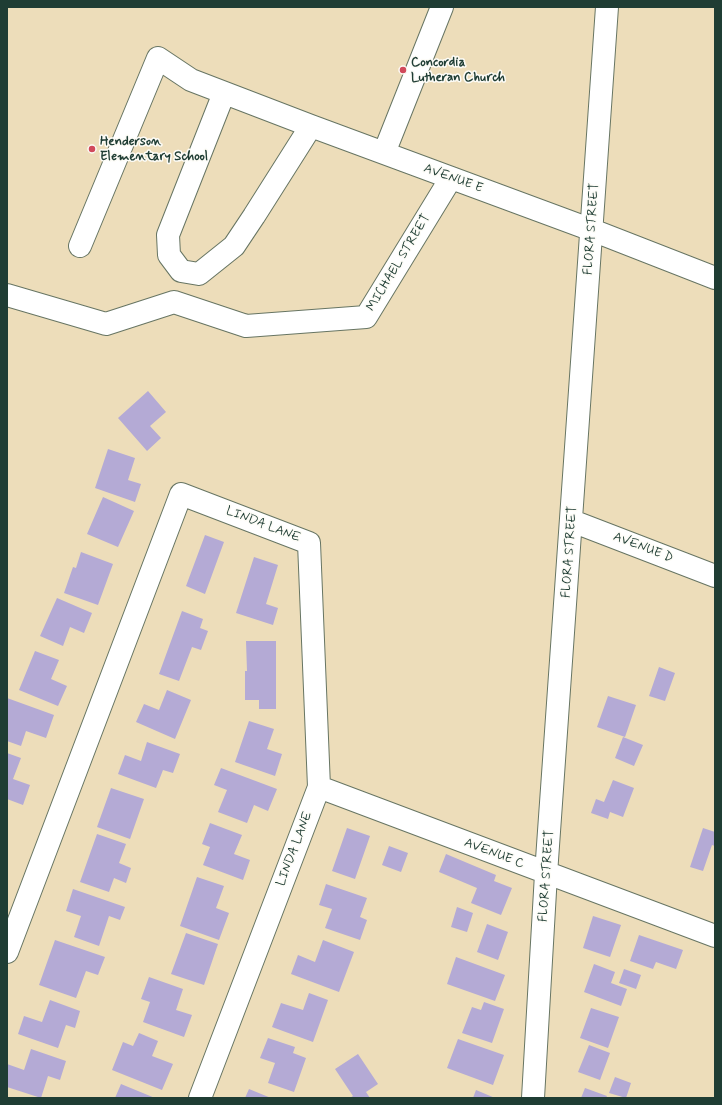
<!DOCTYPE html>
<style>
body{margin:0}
#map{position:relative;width:722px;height:1105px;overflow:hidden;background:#edddba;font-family:Mynerve,sans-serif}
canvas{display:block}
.frame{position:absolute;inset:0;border:8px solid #1f3d34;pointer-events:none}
</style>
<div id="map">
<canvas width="722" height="1105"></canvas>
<div class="frame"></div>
</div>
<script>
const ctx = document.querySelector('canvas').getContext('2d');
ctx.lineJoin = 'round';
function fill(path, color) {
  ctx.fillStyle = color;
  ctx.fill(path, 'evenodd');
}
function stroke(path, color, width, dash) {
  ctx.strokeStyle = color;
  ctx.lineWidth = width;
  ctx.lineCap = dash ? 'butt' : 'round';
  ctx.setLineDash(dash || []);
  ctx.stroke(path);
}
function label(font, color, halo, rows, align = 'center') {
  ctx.font = font + ' Mynerve,sans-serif';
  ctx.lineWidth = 3;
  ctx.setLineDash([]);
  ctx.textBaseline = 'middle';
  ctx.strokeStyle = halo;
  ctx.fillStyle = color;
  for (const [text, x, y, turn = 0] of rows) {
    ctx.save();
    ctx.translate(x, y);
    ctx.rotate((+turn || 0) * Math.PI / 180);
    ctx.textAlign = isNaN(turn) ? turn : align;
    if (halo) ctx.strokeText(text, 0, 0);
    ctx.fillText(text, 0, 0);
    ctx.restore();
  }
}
const building = new Path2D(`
 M 148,391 L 166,412 L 150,426 L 161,438 L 147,451 L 118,418 Z
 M 108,449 L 135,458 L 128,480 L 141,484 L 135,502 L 95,488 Z
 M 103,497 L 134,511 L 118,547 L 87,534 Z
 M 205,535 L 224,542 L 205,594 L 186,586 Z
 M 81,552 L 113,564 L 98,605 L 64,593 L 73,567 L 76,568 Z
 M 254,557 L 278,565 L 266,604 L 278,608 L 273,625 L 236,613 Z
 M 57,598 L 92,613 L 84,633 L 70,627 L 63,646 L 40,636 Z
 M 182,611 L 203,619 L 200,628 L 208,631 L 201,650 L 192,647 L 179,681 L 159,674 Z
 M 246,641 L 276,641 L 276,709 L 259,709 L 259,700 L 245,700 L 245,671 L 247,671 Z
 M 35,651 L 59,660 L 51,679 L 67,686 L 58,706 L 19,690 Z
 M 659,667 L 675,673 L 665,701 L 649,696 Z
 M 167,690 L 191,700 L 175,739 L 136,722 L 144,704 L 159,710 Z
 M 608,696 L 636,705 L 625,737 L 597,727 Z
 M 7,698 L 54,715 L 46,738 L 26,731 L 21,746 L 7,741 L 7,721 L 8,717 L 7,717 Z
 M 249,721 L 274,729 L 267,749 L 282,754 L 275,776 L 235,762 Z
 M 623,737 L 643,745 L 634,766 L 615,758 Z
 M 147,742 L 180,754 L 173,773 L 163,770 L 156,788 L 118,774 L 125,755 L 141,761 Z
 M 7,753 L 21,758 L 13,779 L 30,785 L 23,805 L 7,799 Z
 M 221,768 L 277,789 L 268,811 L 254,805 L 247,823 L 218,812 L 227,790 L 214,785 Z
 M 613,780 L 634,788 L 623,817 L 610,812 L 608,819 L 591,813 L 596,799 L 604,802 Z
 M 111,788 L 144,799 L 130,839 L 97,827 Z
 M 210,823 L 242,835 L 234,854 L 250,860 L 243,880 L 203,865 L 210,847 L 202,844 Z
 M 347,828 L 370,836 L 355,879 L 332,871 Z
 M 703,828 L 715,832 L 715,846 L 712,845 L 703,871 L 690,867 Z
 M 97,834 L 126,844 L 119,863 L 131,868 L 126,883 L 114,878 L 109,892 L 80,882 Z
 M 389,846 L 408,853 L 401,872 L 382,865 Z
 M 446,854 L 496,875 L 494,881 L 512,888 L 501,915 L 471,903 L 477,888 L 439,872 Z
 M 197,877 L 224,886 L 216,908 L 229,913 L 219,940 L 180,926 Z
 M 326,884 L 367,898 L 360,917 L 367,920 L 360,940 L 325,928 L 332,909 L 319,905 Z
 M 73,889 L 125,907 L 120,920 L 109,916 L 99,946 L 74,937 L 81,916 L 66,911 Z
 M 457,907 L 473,913 L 467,932 L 451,927 Z
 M 593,916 L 621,925 L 610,957 L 583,948 Z
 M 487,924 L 508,932 L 498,960 L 477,952 Z
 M 186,933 L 218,944 L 204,985 L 171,974 Z
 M 639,935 L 683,950 L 676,969 L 656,962 L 653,969 L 630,961 Z
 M 55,940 L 105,957 L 98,975 L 86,971 L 76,998 L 39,985 Z
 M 323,940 L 354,952 L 339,992 L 291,974 L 298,955 L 315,962 Z
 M 456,957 L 505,975 L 495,1001 L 447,984 Z
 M 594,964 L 615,972 L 611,983 L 627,989 L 621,1006 L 584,992 Z
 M 624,969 L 641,975 L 636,989 L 619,983 Z
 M 149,977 L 183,989 L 176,1010 L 192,1015 L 184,1037 L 143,1022 L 150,1002 L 141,999 Z
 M 309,993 L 328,1000 L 313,1042 L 272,1027 L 281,1003 L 303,1010 Z
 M 50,1000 L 80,1011 L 75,1028 L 66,1025 L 58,1048 L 18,1034 L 24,1016 L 42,1022 Z
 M 484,1002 L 504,1009 L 492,1043 L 462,1033 L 472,1007 L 481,1010 Z
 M 591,1008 L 619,1017 L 608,1048 L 580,1038 Z
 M 139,1033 L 158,1041 L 152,1056 L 173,1064 L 162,1090 L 112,1070 L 123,1042 L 133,1046 Z
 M 268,1038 L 295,1047 L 293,1053 L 306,1058 L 294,1092 L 268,1083 L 275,1063 L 260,1058 Z
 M 458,1039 L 504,1055 L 493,1085 L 447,1068 Z
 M 589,1045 L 610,1053 L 600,1080 L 578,1072 Z
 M 31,1049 L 66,1061 L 60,1080 L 48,1076 L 41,1098 L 7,1087 L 7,1064 L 24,1070 Z
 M 358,1054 L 378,1084 L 366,1092 L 370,1098 L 350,1098 L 353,1096 L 335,1069 Z
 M 615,1077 L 631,1083 L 626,1098 L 609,1093 Z
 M 121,1084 L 155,1098 L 115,1098 Z
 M 585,1088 L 607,1096 L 606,1098 L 581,1098 Z
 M 249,1089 L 271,1098 L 245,1098 Z
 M 476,1090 L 495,1098 L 473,1098 Z`);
const minor = new Path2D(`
 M 224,93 L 168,235 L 169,255 L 181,271 L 199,274 L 234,246 L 254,216 L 311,126
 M 384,153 L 442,7
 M 80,246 L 158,58 L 191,80 L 311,126 L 592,230 L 715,278
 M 7,295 L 106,324 L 174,302 L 246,326 L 366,317 L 451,178
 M 572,521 L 715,576
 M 319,787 L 715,936
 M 7,952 L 181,494 L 309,543 L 319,787 L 200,1098
 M 533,1098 L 546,874 L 607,7`);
const markers = [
 [403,70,4,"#d1495b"],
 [92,149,4,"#d1495b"]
];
const poiNames = [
 ["Concordia",411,63],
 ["Lutheran Church",411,78],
 ["Henderson",100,142],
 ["Elementary School",100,157]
];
const streetNames = [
 ["AVENUE E",453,179,20],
 ["FLORA STREET",592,229,-86],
 ["MICHAEL STREET",399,263,-59],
 ["LINDA LANE",263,525,21],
 ["AVENUE D",643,548,21],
 ["FLORA STREET",570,552,-86],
 ["LINDA LANE",295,849,-69],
 ["AVENUE C",494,854,21],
 ["FLORA STREET",547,876,-86]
];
fill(building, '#b4aad5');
stroke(minor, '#677563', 24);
stroke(minor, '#fff', 22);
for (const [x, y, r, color] of markers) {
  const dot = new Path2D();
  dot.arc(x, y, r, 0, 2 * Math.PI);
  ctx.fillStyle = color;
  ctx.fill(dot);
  stroke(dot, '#fdfcf7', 1.5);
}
label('bold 13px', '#1f3d34', '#fdfcf7', poiNames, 'left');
label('13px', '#1f3d34', '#fdfcf7', streetNames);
</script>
